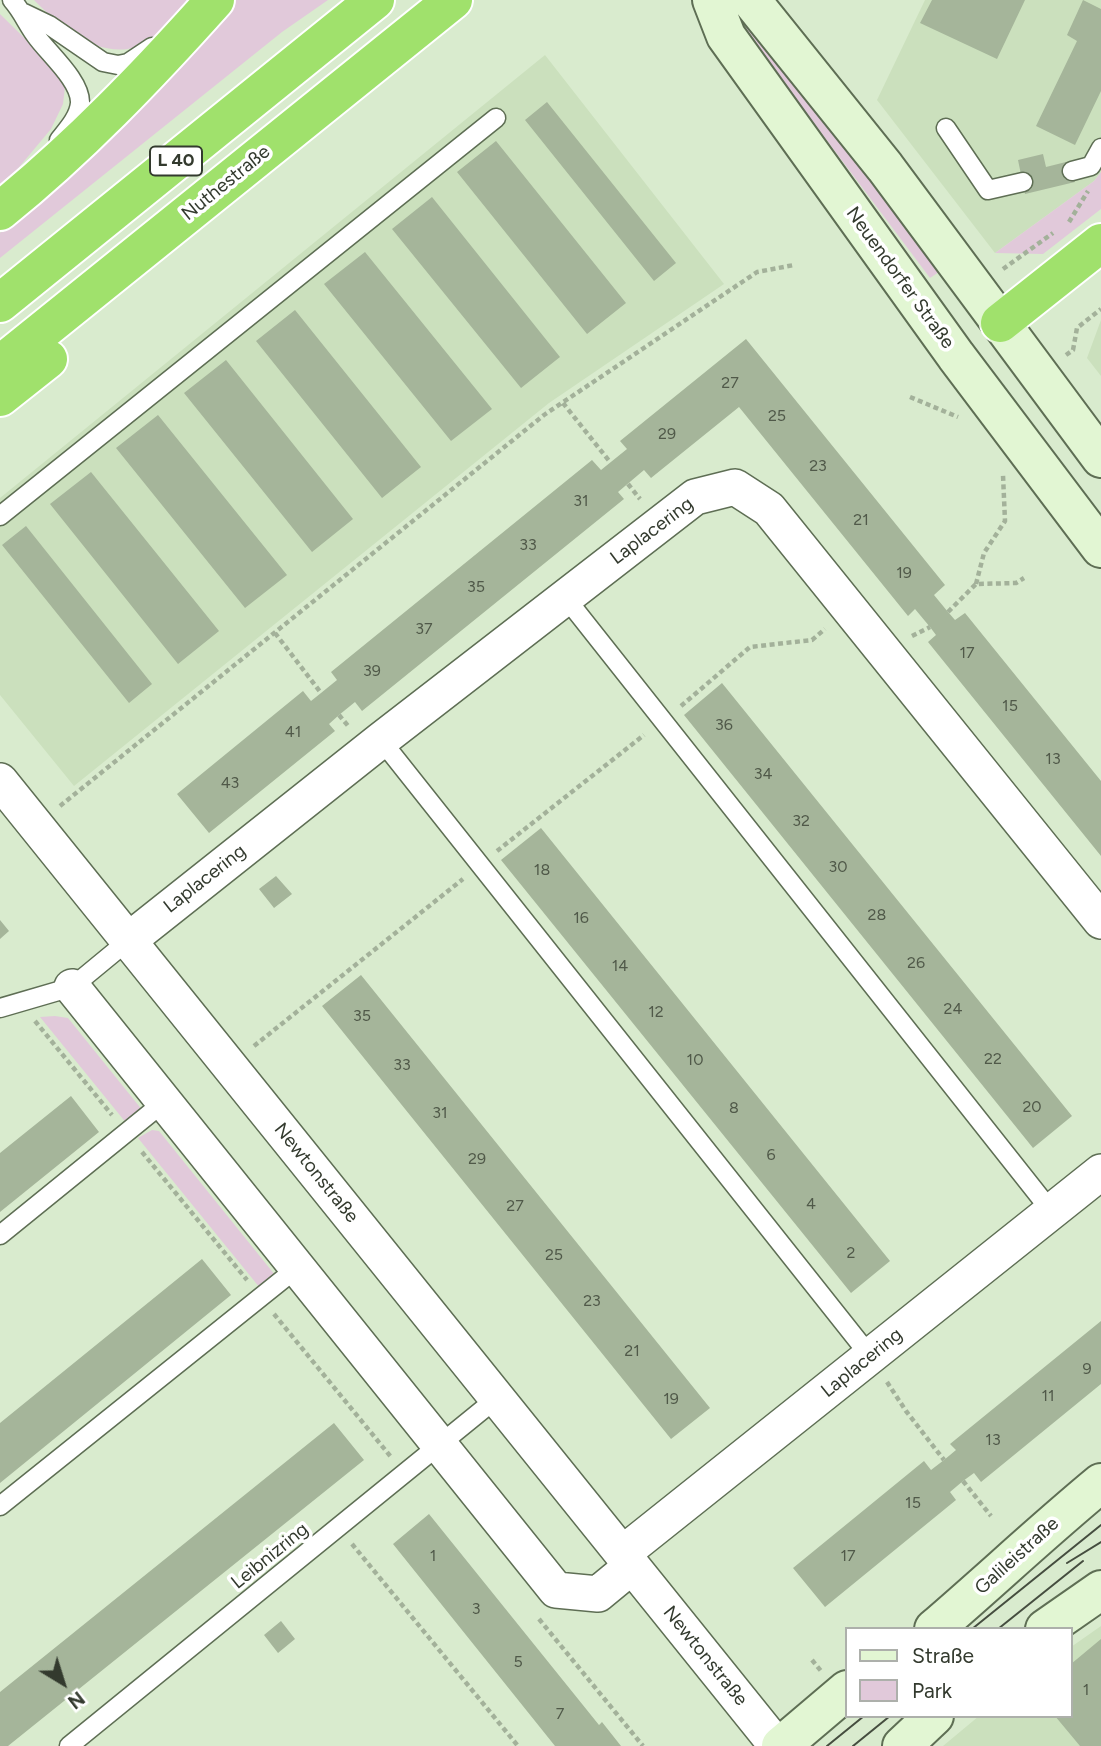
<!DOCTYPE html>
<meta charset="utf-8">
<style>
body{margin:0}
#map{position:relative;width:1101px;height:1746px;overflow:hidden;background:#d9ebce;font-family:Figtree,sans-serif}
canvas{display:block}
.legend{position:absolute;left:845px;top:1627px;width:228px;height:91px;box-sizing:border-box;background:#fff;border:2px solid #adb0ab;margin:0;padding:9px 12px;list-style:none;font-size:21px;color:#333a2e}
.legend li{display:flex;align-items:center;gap:14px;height:35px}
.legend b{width:35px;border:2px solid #adb0ab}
.north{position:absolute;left:28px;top:1648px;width:70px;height:70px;-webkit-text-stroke:5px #fff;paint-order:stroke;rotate:142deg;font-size:19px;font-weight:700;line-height:28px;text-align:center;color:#333a2e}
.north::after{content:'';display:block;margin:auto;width:24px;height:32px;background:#333a2e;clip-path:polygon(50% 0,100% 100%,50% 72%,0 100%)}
</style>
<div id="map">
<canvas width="1101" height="1746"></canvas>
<ul class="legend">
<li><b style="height:9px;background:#e2f6d3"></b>Straße</li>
<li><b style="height:19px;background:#e1c9da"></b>Park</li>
</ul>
<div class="north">N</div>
</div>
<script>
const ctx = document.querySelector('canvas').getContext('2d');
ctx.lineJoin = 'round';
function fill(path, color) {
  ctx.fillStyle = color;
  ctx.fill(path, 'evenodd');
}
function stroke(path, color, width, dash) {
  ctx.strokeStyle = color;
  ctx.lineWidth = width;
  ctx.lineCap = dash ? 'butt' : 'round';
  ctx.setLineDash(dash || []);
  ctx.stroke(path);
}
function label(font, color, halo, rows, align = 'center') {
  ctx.font = font + ' Figtree,sans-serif';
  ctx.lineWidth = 7;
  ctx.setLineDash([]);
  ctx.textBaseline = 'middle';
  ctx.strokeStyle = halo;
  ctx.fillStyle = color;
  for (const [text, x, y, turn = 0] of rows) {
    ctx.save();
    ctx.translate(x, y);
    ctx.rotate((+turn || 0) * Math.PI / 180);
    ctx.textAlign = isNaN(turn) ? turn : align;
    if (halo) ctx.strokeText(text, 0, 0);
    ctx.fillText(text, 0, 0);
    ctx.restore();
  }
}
const built = new Path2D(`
 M 925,0 L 1101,0 L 1101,172 L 1094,181 L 995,253 L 877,100 Z
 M 545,55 L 724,284 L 549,403 L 74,786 L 0,695 L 0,498 Z
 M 1101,320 L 1101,376 L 1087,358 Z
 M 1101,1626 L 1101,1746 L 943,1746 L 979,1716 L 1071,1716 L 1071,1647 Z`);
const green = new Path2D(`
 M 34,0 L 190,0 C 177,13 163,32 147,42 C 106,66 62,28 34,0 Z
 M 234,0 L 328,0 L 282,32 L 0,258 L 0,233 Z
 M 741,4 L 942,270 L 930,278 L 747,34 Z
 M 0,14 L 58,71 L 65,87 L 63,104 L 51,129 L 0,190 Z
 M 1101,172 L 1101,209 L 1043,254 L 995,253 L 1094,181 Z
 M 55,1016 L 68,1018 L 143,1111 L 127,1124 L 40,1017 Z
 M 152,1130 L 159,1131 L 275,1275 L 260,1288 L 138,1138 Z`);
const building = new Path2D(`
 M 932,0 L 1025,0 L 997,59 L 920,23 Z
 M 1083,0 L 1101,9 L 1101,91 L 1075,145 L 1036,126 L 1077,41 L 1067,35 Z
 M 547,102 L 676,263 L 654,281 L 525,120 Z
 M 496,141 L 626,303 L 587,334 L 457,172 Z
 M 1043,154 L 1046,167 L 1070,161 L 1075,182 L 1025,194 L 1018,160 Z
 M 432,197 L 560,357 L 521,388 L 392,229 Z
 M 365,252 L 492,409 L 451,441 L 324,284 Z
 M 295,310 L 421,467 L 382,498 L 256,341 Z
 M 746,339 L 945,585 L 934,595 L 948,612 L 955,620 L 965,613 L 1101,781 L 1101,856 L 928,642 L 936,635 L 930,627 L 915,609 L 908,616 L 739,407 L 651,478 L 644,470 L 618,492 L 624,499 L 362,711 L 355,702 L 339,715 L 329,724 L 335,731 L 209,833 L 177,794 L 303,691 L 311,701 L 321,693 L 337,680 L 331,672 L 592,460 L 601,470 L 627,449 L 620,441 Z
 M 226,360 L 353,519 L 312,552 L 184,393 Z
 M 158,415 L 287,575 L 245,608 L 116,448 Z
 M 91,472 L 219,631 L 178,664 L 50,504 Z
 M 26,526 L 152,684 L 129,703 L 2,545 Z
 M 722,683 L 1072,1116 L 1033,1148 L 684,715 Z
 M 541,828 L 890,1261 L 851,1293 L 501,860 Z
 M 276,876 L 292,894 L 274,908 L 259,889 Z
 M 0,920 L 9,931 L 0,939 Z
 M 361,975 L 710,1408 L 671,1439 L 322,1006 Z
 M 71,1096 L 99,1132 L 0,1212 L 0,1153 Z
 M 202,1259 L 231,1295 L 0,1483 L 0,1423 Z
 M 1101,1321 L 1101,1384 L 981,1482 L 974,1473 L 963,1481 L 950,1492 L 956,1500 L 825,1607 L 793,1568 L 924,1461 L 931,1470 L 944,1460 L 956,1450 L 950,1444 Z
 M 334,1423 L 364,1460 L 8,1746 L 0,1746 L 0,1692 Z
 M 429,1514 L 599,1725 L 602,1722 L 621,1746 L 555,1746 L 393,1544 Z
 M 281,1621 L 295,1639 L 278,1653 L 264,1635 Z
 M 1101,1639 L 1101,1746 L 1080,1746 L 1055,1716 L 1071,1716 L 1071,1664 Z`);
const path = new Path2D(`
 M 1069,222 L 1088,191
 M 1003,269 L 1053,233
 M 1066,355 L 1073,350 L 1077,328 L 1101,309
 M 910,397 L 958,417
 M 563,403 L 610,462
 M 628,484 L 640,499
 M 976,584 L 984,553 L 1005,521 L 1003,475
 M 948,612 L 976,584 L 1016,583 L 1024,578
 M 275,633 L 321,693
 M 912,636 L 930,627
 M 681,706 L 750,647 L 812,640 L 825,629
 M 339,715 L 349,727
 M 60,806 L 544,415 L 757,272 L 794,265
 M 497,851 L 644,735
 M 35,1021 L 112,1115
 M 254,1046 L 463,879
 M 142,1152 L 247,1280
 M 274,1314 L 391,1457
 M 887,1382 L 906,1411 L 944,1460
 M 963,1481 L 991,1516
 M 352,1544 L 518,1746
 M 539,1619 L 643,1746
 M 812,1660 L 821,1671`);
const lane = new Path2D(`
 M 12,0 C 22,11 27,24 36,36 C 48,53 81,81 80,103 C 79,117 67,130 59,140
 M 24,13 L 49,25 L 103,62 L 118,65 L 128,63 L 152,47
 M 946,128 L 988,190 L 1023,182
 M 1072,171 L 1091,166 L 1101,148
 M 0,516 L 496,118
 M 565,597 L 1051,1211
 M 381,740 L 870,1356
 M 0,1008 L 72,987 L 129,940
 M 0,1235 L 164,1102
 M 0,1506 L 297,1268
 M 69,1746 L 497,1398`);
const street = new Path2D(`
 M 0,781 L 777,1746
 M 129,940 L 381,740 L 695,497 L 735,487 L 769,509 L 1101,921
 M 72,987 L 556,1590 L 598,1594 L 632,1566
 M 622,1554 L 1101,1172`);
const secondary = new Path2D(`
 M 712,0 L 726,36 L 956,356 L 1101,548
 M 751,0 L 885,167 L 1101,458
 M 934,1629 C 990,1581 1044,1530 1101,1483
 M 1045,1629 L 1101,1590
 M 781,1746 L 847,1690
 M 902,1746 L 934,1716`);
const highway = new Path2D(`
 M 0,211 C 78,148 148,75 215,0
 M 0,303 L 375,0
 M 1000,323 L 1101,243
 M 0,365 L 453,0
 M 0,397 L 48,359`);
const tram = new Path2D(`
 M 1067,1563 L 1101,1542
 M 972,1629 L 1101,1525
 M 998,1629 L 1083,1561
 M 827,1746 L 864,1716
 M 853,1746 L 890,1716`);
const numberNames = [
 ["27",730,383],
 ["25",777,416],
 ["29",667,434],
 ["23",818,466],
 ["31",581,501],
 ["21",861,520],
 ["33",528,545],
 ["19",904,573],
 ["35",476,587],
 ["37",424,629],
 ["17",967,653],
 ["39",372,671],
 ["15",1010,706],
 ["36",724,725],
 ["41",293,732],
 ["13",1053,759],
 ["34",763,774],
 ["43",230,783],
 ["32",801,821],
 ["30",838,867],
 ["18",542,870],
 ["28",877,915],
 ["16",581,918],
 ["26",916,963],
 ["14",620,966],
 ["24",953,1009],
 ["12",656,1012],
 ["35",362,1016],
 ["22",993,1059],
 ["10",695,1060],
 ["33",402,1065],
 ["20",1032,1107],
 ["8",734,1108],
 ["31",440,1113],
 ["6",771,1155],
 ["29",477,1159],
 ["4",811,1204],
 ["27",515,1206],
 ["2",851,1253],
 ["25",554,1255],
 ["23",592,1301],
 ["21",632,1351],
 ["9",1087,1369],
 ["11",1048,1396],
 ["19",671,1399],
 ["13",993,1440],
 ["15",913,1503],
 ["1",433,1556],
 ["17",848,1556],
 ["3",476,1609],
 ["5",518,1662],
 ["1",1086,1690],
 ["7",560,1714]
];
const shields = [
 [176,161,52]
];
const shieldNames = [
 ["L 40",176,161]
];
const streetNames = [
 ["Nuthestraße",226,183,-39],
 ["Neuendorfer Straße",900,278,54],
 ["Laplacering",652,531,-37],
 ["Laplacering",205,879,-38],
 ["Newtonstraße",316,1173,51],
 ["Laplacering",862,1363,-39],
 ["Leibnizring",270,1556,-39],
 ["Galileistraße",1017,1556,-42],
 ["Newtonstraße",705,1656,51]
];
fill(built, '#cbe0bd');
fill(green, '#e1c9da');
fill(building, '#a5b59a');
stroke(lane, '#5e6e54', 21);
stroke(street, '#5e6e54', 38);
stroke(secondary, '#5e6e54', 42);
stroke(highway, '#fff', 42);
stroke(path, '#a3b19a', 4.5, [5, 3.5]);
stroke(lane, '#fff', 18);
stroke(street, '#fff', 35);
stroke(secondary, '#e2f6d3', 38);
stroke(highway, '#a0e16c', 38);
stroke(tram, '#454d3f', 2);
label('16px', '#505949', null, numberNames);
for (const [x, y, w] of shields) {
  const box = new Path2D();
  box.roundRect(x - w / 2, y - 14.5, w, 29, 5);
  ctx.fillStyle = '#fff';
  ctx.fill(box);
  stroke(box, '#333a2e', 2);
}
label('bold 18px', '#333a2e', null, shieldNames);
label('19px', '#333a2e', '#fff', streetNames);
</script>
